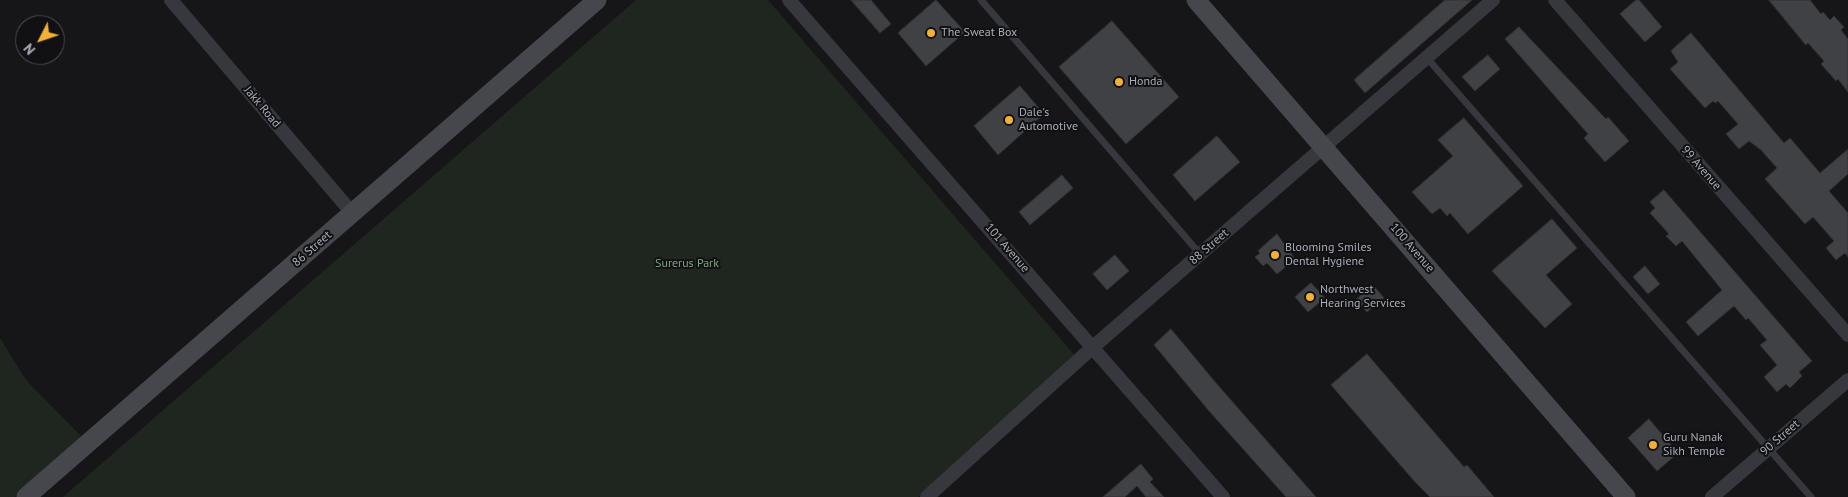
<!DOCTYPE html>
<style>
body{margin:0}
#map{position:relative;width:1848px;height:497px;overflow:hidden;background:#161618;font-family:"PT Sans",sans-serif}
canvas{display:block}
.north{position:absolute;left:15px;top:15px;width:50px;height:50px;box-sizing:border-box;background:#111113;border:1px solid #4d4f55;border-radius:50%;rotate:229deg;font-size:14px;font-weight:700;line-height:20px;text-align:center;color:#a8adb8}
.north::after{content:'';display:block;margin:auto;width:18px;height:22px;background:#f2b134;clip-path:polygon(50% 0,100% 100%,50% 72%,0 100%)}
</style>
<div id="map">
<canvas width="1848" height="497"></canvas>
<div class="north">N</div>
</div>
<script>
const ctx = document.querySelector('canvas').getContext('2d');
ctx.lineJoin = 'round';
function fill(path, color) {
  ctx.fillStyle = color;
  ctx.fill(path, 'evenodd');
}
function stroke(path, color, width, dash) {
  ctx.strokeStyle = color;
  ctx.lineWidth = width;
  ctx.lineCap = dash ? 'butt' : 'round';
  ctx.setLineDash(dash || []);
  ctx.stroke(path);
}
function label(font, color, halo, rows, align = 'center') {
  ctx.font = font + ' "PT Sans",sans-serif';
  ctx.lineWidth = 4;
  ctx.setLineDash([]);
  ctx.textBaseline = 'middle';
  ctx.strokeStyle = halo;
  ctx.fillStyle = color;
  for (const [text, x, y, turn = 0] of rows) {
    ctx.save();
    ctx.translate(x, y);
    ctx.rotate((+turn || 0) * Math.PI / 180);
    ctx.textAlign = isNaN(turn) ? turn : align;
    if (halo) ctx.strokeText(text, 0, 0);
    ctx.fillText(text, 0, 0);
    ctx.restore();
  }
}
const green = new Path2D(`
 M 636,0 L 768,0 L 1077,358 L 918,497 L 63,497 Z
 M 0,338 L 26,380 L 83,438 L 15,497 L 0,497 Z`);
const building = new Path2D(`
 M 851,0 L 871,0 L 891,24 L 880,33 Z
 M 936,0 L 965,32 L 926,66 L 898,33 Z
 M 1445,0 L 1472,0 L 1365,93 L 1354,80 Z
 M 1636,0 L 1639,0 L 1662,27 L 1645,42 L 1620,14 Z
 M 1769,0 L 1810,0 L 1821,14 L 1823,12 L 1830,20 L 1834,16 L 1844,27 L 1841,30 L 1848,39 L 1848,92 L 1838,79 L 1836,81 L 1821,64 L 1824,61 L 1808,43 L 1806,45 Z
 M 1112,21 L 1179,97 L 1126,144 L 1059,67 Z
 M 1519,27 L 1606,119 L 1608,117 L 1629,141 L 1605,162 L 1584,138 L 1588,134 L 1505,39 Z
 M 1691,33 L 1784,143 L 1790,138 L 1820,173 L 1848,149 L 1848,174 L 1829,191 L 1848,213 L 1848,257 L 1845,253 L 1836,260 L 1826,248 L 1834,241 L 1813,217 L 1805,224 L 1765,179 L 1777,168 L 1761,150 L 1749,141 L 1739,149 L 1726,134 L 1738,124 L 1718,101 L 1715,103 L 1713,101 L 1705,108 L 1670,69 L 1678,62 L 1671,51 Z
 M 1488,55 L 1500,69 L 1475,91 L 1462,77 Z
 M 1020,86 L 1044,114 L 998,155 L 974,126 Z
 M 1464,118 L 1523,186 L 1468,234 L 1450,213 L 1447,216 L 1440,208 L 1432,214 L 1412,192 L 1453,156 L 1438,140 Z
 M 1217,136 L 1240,162 L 1195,201 L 1173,175 Z
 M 1062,175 L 1073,188 L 1030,225 L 1019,212 Z
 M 1664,190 L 1812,361 L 1799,372 L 1802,376 L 1790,388 L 1786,384 L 1777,392 L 1764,377 L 1777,365 L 1760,345 L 1767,340 L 1748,318 L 1746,320 L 1734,306 L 1698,336 L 1686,322 L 1722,290 L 1682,241 L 1676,246 L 1666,236 L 1669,234 L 1650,213 L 1655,208 L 1650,202 Z
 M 1552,219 L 1577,248 L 1546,275 L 1572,304 L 1545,328 L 1492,271 Z
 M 1277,234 L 1295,259 L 1277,274 L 1267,263 L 1263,266 L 1255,257 L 1260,253 L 1258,251 Z
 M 1115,255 L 1129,271 L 1107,290 L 1093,274 Z
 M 1645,266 L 1660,284 L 1648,294 L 1633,277 Z
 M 1311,283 L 1325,298 L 1308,312 L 1295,297 Z
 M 1373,285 L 1384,298 L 1367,312 L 1356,300 Z
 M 1171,329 L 1216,383 L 1316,497 L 1286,497 L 1209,411 L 1154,345 Z
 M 1367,354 L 1464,467 L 1467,465 L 1494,497 L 1430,497 L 1415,482 L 1331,385 Z
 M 1649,419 L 1678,453 L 1657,471 L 1628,438 Z
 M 1141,464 L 1153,479 L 1150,482 L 1164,497 L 1146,497 L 1137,486 L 1125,497 L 1103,497 Z`);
const lane = new Path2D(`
 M 981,0 L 1200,254
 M 1427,58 L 1811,497`);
const street = new Path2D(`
 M 171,0 L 353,214
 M 789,0 L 1223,497
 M 1555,0 L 1848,335
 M 927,497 L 1093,347 L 1493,0
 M 1712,497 L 1848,380`);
const secondary = new Path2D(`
 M 1196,0 L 1626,497
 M 26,497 L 597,0`);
const markers = [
 [931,33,5,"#f2b134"],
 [1119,82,5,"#f2b134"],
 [1009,120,5,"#f2b134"],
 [1275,255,5,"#f2b134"],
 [1310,297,5,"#f2b134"],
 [1653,445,5,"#f2b134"]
];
const poiNames = [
 ["The Sweat Box",941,33],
 ["Honda",1129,82],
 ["Dale's",1019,113],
 ["Automotive",1019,127],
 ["Blooming Smiles",1285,248],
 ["Dental Hygiene",1285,262],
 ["Northwest",1320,290],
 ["Hearing Services",1320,304],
 ["Guru Nanak",1663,438],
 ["Sikh Temple",1663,452]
];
const streetNames = [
 ["Jakk Road",262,107,50],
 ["99 Avenue",1701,168,49],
 ["88 Street",1209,247,-41],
 ["101 Avenue",1007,248,49],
 ["100 Avenue",1412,248,49],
 ["86 Street",312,249,-41],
 ["90 Street",1780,438,-41]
];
const parkNames = [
 ["Surerus Park",687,264]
];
fill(green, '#1e261f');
fill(building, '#404145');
stroke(building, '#303034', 1);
stroke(lane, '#37383d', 7);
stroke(street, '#37383d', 14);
stroke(secondary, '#45474d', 19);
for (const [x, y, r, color] of markers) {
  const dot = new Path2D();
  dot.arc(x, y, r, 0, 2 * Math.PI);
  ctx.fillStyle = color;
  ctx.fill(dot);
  stroke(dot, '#111113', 2);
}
label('12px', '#a8adb8', '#111113', poiNames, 'left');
label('12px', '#a8adb8', '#111113', streetNames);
label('12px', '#7fa381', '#111113', parkNames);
</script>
